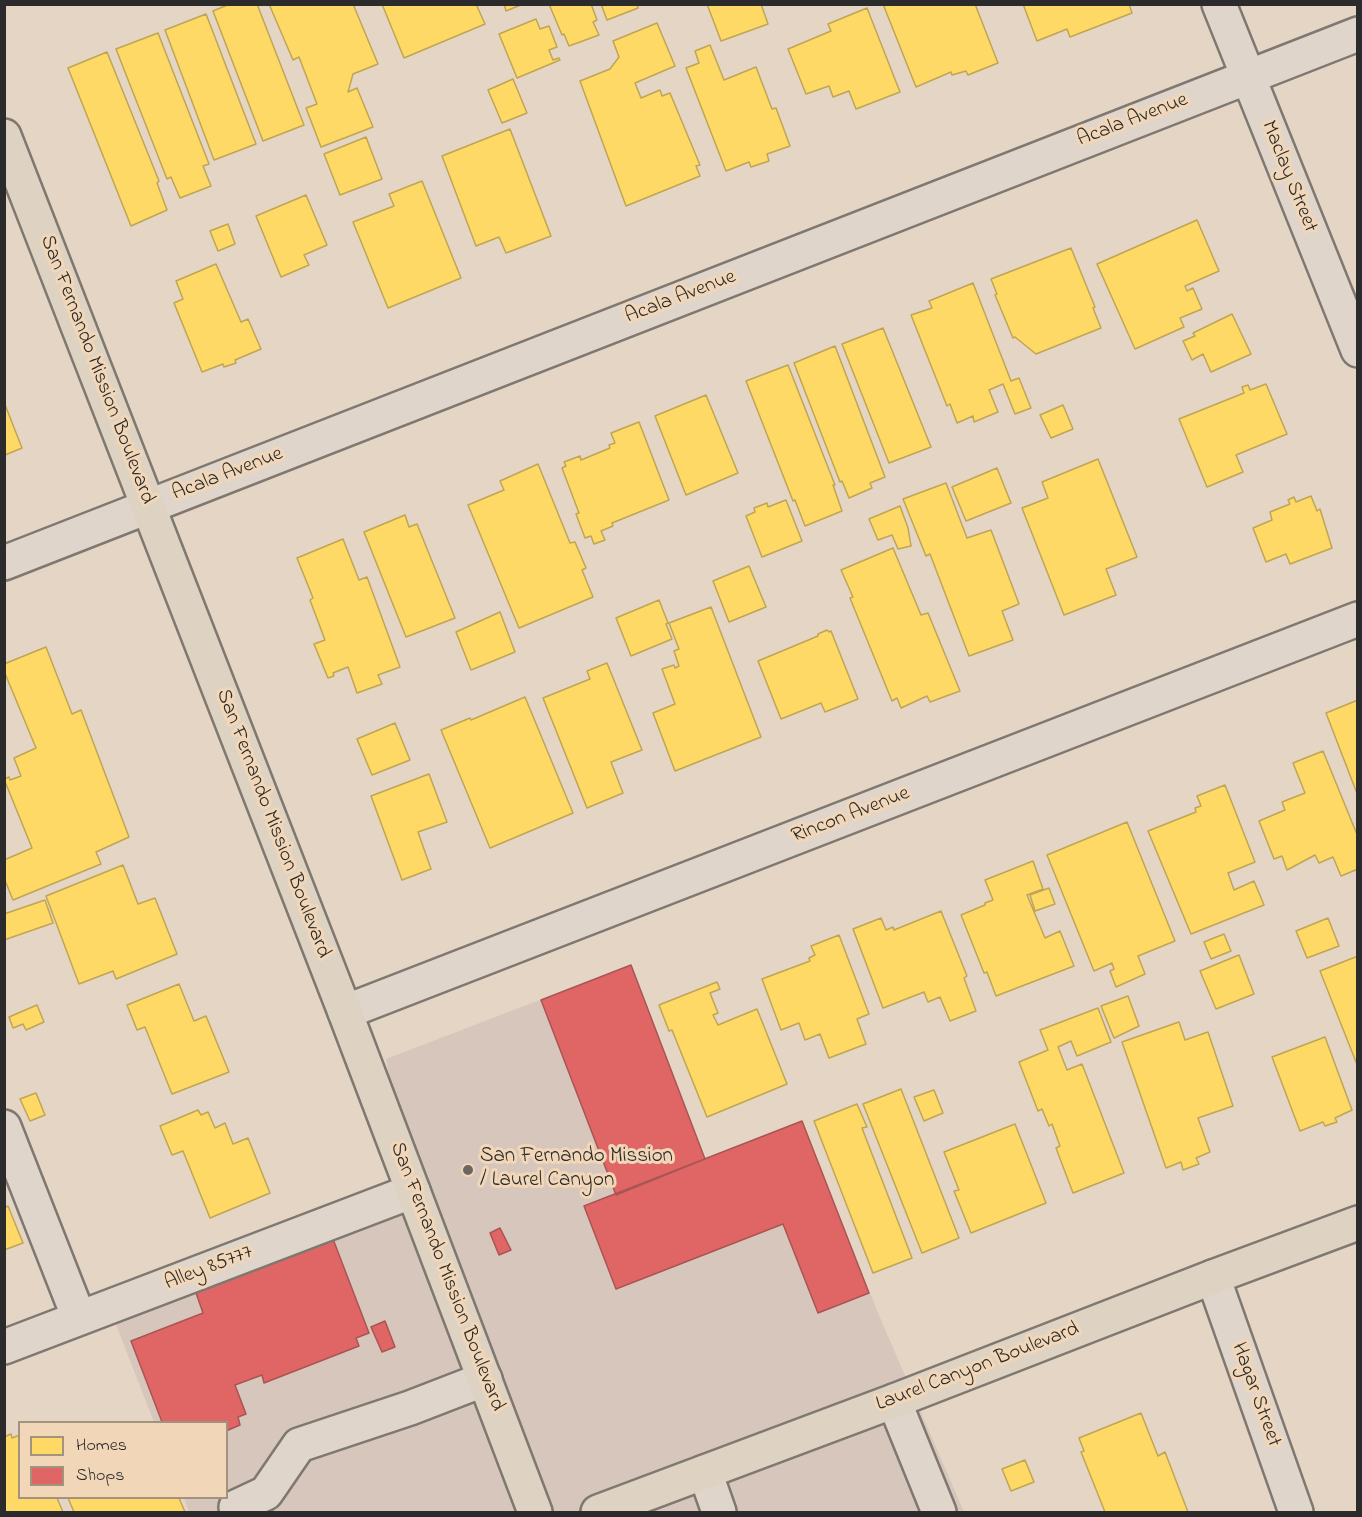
<!DOCTYPE html>
<style>
body{margin:0}
#map{position:relative;width:1362px;height:1517px;overflow:hidden;background:#e4d5c5;font-family:"Indie Flower",sans-serif}
canvas{display:block}
.frame{position:absolute;inset:0;border:6px solid #2b2b2b;pointer-events:none}
.legend{position:absolute;left:18px;top:1421px;width:210px;height:78px;box-sizing:border-box;background:#f1d6b8;border:2px solid #a29280;margin:0;padding:8px 10px;list-style:none;font-size:18px;color:#2b2b2b}
.legend li{display:flex;align-items:center;gap:12px;height:30px}
.legend b{width:30px;border:2px solid #a29280}
</style>
<div id="map">
<canvas width="1362" height="1517"></canvas>
<div class="frame"></div>
<ul class="legend">
<li><b style="height:16px;background:#ffd966"></b>Homes</li>
<li><b style="height:16px;background:#e06666"></b>Shops</li>
</ul>
</div>
<script>
const ctx = document.querySelector('canvas').getContext('2d');
ctx.lineJoin = 'round';
function fill(path, color) {
  ctx.fillStyle = color;
  ctx.fill(path, 'evenodd');
}
function stroke(path, color, width, dash) {
  ctx.strokeStyle = color;
  ctx.lineWidth = width;
  ctx.lineCap = dash ? 'butt' : 'round';
  ctx.setLineDash(dash || []);
  ctx.stroke(path);
}
function label(font, color, halo, rows, align = 'center') {
  ctx.font = font + ' "Indie Flower",sans-serif';
  ctx.lineWidth = 6;
  ctx.setLineDash([]);
  ctx.textBaseline = 'middle';
  ctx.strokeStyle = halo;
  ctx.fillStyle = color;
  for (const [text, x, y, turn = 0] of rows) {
    ctx.save();
    ctx.translate(x, y);
    ctx.rotate((+turn || 0) * Math.PI / 180);
    ctx.textAlign = isNaN(turn) ? turn : align;
    if (halo) ctx.strokeText(text, 0, 0);
    ctx.fillText(text, 0, 0);
    ctx.restore();
  }
}
const built = new Path2D(`
 M 631,965 L 705,1159 L 802,1121 L 878,1313 L 964,1512 L 189,1512 L 184,1498 L 226,1498 L 226,1422 L 154,1422 L 115,1322 L 414,1208 L 386,1059 Z`);
const homes = new Path2D(`
 M 230,4 L 257,4 L 304,125 L 263,141 L 213,11 Z
 M 269,4 L 353,4 L 378,64 L 353,74 L 348,92 L 357,88 L 373,127 L 321,147 L 306,108 L 317,104 L 299,57 L 293,60 Z
 M 382,4 L 476,4 L 485,24 L 404,58 Z
 M 504,4 L 523,4 L 506,11 Z
 M 549,4 L 591,4 L 597,20 L 593,22 L 599,35 L 569,46 L 564,34 L 562,35 Z
 M 601,4 L 637,4 L 638,8 L 607,20 Z
 M 707,4 L 761,4 L 768,24 L 721,41 Z
 M 883,4 L 975,4 L 998,63 L 968,75 L 966,71 L 952,75 L 951,72 L 916,87 Z
 M 1023,4 L 1129,4 L 1132,13 L 1070,37 L 1067,29 L 1037,41 Z
 M 867,8 L 900,92 L 856,109 L 849,91 L 833,97 L 829,86 L 806,94 L 788,49 L 831,31 L 828,24 Z
 M 206,14 L 256,144 L 214,160 L 165,30 Z
 M 536,19 L 540,29 L 549,26 L 557,47 L 549,50 L 553,60 L 559,58 L 560,60 L 517,78 L 499,34 Z
 M 657,23 L 675,66 L 635,83 L 641,98 L 660,90 L 662,96 L 670,93 L 700,165 L 696,166 L 700,176 L 626,206 L 580,81 L 610,69 L 619,57 L 613,41 Z
 M 158,33 L 209,164 L 203,166 L 211,186 L 180,198 L 171,177 L 167,179 L 116,49 Z
 M 710,45 L 724,80 L 756,67 L 772,109 L 776,108 L 790,146 L 767,154 L 769,161 L 751,167 L 749,162 L 726,171 L 686,68 L 699,63 L 695,51 Z
 M 107,52 L 159,181 L 157,183 L 167,210 L 131,226 L 68,68 Z
 M 513,79 L 527,113 L 502,123 L 488,90 Z
 M 510,129 L 551,236 L 506,253 L 499,237 L 476,246 L 442,156 Z
 M 366,137 L 382,179 L 340,195 L 324,154 Z
 M 422,181 L 461,278 L 388,308 L 353,222 L 394,206 L 389,194 Z
 M 306,195 L 327,245 L 304,255 L 309,265 L 281,277 L 256,216 Z
 M 1197,220 L 1219,271 L 1185,286 L 1187,291 L 1193,288 L 1202,309 L 1180,318 L 1184,327 L 1135,349 L 1097,264 Z
 M 228,224 L 235,244 L 218,251 L 210,231 Z
 M 1071,248 L 1095,307 L 1093,308 L 1101,328 L 1036,354 L 1015,337 L 1013,338 L 995,295 L 997,294 L 991,279 Z
 M 216,264 L 241,322 L 248,319 L 261,349 L 235,360 L 236,363 L 224,367 L 223,364 L 202,372 L 174,303 L 183,299 L 176,281 Z
 M 973,283 L 1011,381 L 1019,378 L 1031,408 L 1015,414 L 1003,384 L 989,390 L 998,412 L 974,422 L 973,416 L 957,423 L 950,404 L 947,406 L 911,315 L 932,308 L 929,301 Z
 M 1232,314 L 1251,354 L 1211,372 L 1203,354 L 1192,360 L 1183,341 L 1195,336 L 1193,333 Z
 M 883,328 L 931,447 L 889,463 L 842,344 Z
 M 835,346 L 885,477 L 870,483 L 872,488 L 849,498 L 842,481 L 840,482 L 794,363 Z
 M 788,365 L 835,485 L 833,485 L 842,511 L 805,526 L 795,500 L 793,501 L 746,381 Z
 M 1266,384 L 1287,434 L 1236,455 L 1243,472 L 1207,487 L 1179,419 L 1244,393 L 1242,387 L 1248,385 L 1250,390 Z
 M 706,395 L 738,473 L 686,495 L 655,416 Z
 M 4,402 L 22,448 L 5,455 L 4,459 Z
 M 1063,405 L 1073,429 L 1051,438 L 1040,415 Z
 M 639,422 L 669,500 L 612,523 L 613,526 L 601,531 L 605,540 L 594,544 L 591,536 L 585,538 L 576,514 L 579,513 L 562,468 L 566,466 L 564,462 L 580,456 L 581,460 L 610,448 L 609,445 L 615,443 L 611,433 Z
 M 1098,459 L 1137,557 L 1106,569 L 1116,595 L 1064,615 L 1022,508 L 1048,498 L 1042,482 Z
 M 538,464 L 570,543 L 575,542 L 586,568 L 582,570 L 593,597 L 519,628 L 468,505 L 504,490 L 500,481 Z
 M 997,468 L 1011,503 L 966,521 L 952,487 Z
 M 946,483 L 967,538 L 991,530 L 1019,604 L 1002,611 L 1013,640 L 969,656 L 930,554 L 926,556 L 903,499 Z
 M 1311,496 L 1317,511 L 1320,509 L 1332,548 L 1290,564 L 1286,554 L 1266,562 L 1253,528 L 1272,520 L 1270,512 L 1290,504 L 1288,500 L 1294,497 L 1296,502 Z
 M 786,500 L 802,541 L 762,557 L 746,516 L 755,512 L 754,508 L 767,503 L 768,507 Z
 M 900,506 L 908,528 L 911,546 L 898,549 L 892,535 L 878,540 L 869,519 Z
 M 405,515 L 409,527 L 417,524 L 455,618 L 406,637 L 364,532 Z
 M 343,539 L 359,580 L 367,577 L 400,667 L 378,675 L 382,684 L 357,693 L 348,667 L 333,673 L 334,676 L 328,678 L 314,644 L 325,640 L 310,600 L 313,598 L 297,558 Z
 M 893,548 L 921,615 L 928,613 L 960,691 L 930,702 L 927,696 L 901,708 L 897,698 L 892,701 L 850,598 L 853,597 L 841,570 Z
 M 749,566 L 766,607 L 729,622 L 713,581 Z
 M 659,600 L 668,623 L 666,624 L 672,639 L 631,656 L 616,618 Z
 M 711,607 L 761,737 L 675,771 L 653,713 L 675,704 L 662,669 L 674,665 L 675,668 L 679,666 L 674,651 L 679,649 L 669,623 Z
 M 500,612 L 515,652 L 471,670 L 456,632 Z
 M 827,630 L 829,632 L 831,631 L 858,699 L 825,712 L 821,703 L 781,719 L 758,661 L 818,636 L 818,634 Z
 M 46,647 L 72,714 L 81,710 L 129,837 L 96,852 L 101,864 L 13,900 L 4,878 L 4,860 L 32,848 L 4,779 L 9,777 L 10,780 L 21,776 L 14,758 L 36,748 L 4,671 L 4,664 Z
 M 607,663 L 642,750 L 611,762 L 623,793 L 587,808 L 543,698 L 590,679 L 587,671 Z
 M 525,697 L 573,813 L 490,848 L 441,730 L 470,718 L 471,720 Z
 M 1358,700 L 1358,796 L 1326,713 Z
 M 395,723 L 410,760 L 372,775 L 357,739 Z
 M 1323,751 L 1358,837 L 1358,869 L 1341,876 L 1333,857 L 1319,863 L 1315,855 L 1287,870 L 1282,856 L 1274,859 L 1259,821 L 1285,810 L 1282,802 L 1305,793 L 1293,763 Z
 M 429,774 L 447,822 L 418,832 L 431,869 L 402,880 L 371,796 Z
 M 1225,785 L 1255,862 L 1228,873 L 1234,890 L 1254,881 L 1264,905 L 1191,934 L 1148,831 L 1196,812 L 1195,808 L 1201,806 L 1197,796 Z
 M 1127,822 L 1175,941 L 1138,956 L 1145,974 L 1116,987 L 1110,971 L 1114,969 L 1112,963 L 1094,971 L 1047,855 Z
 M 1033,861 L 1043,889 L 1027,895 L 1045,938 L 1060,931 L 1074,966 L 996,996 L 987,972 L 984,973 L 961,915 L 985,905 L 985,903 L 993,900 L 985,880 Z
 M 123,865 L 138,904 L 155,898 L 177,954 L 116,979 L 113,971 L 79,984 L 46,896 Z
 M 1049,888 L 1055,904 L 1035,911 L 1030,895 Z
 M 45,900 L 53,923 L 4,940 L 4,914 Z
 M 941,911 L 967,976 L 964,978 L 976,1011 L 950,1021 L 940,997 L 928,1002 L 924,992 L 883,1008 L 853,929 L 881,918 L 886,930 L 893,927 L 894,930 Z
 M 1328,918 L 1339,946 L 1307,958 L 1296,931 Z
 M 1224,934 L 1231,951 L 1211,959 L 1204,942 Z
 M 839,935 L 869,1014 L 857,1019 L 866,1044 L 829,1058 L 820,1034 L 805,1040 L 799,1023 L 781,1030 L 762,979 L 810,961 L 809,958 L 815,955 L 811,946 Z
 M 1239,955 L 1254,994 L 1216,1009 L 1200,971 Z
 M 1358,956 L 1358,1067 L 1320,971 Z
 M 717,982 L 720,989 L 710,993 L 718,1013 L 713,1015 L 718,1025 L 757,1009 L 787,1084 L 707,1117 L 672,1030 L 669,1031 L 659,1005 Z
 M 179,984 L 194,1021 L 206,1016 L 229,1072 L 172,1094 L 145,1027 L 137,1030 L 127,1005 Z
 M 1128,996 L 1139,1026 L 1114,1038 L 1101,1006 Z
 M 37,1005 L 44,1022 L 26,1030 L 23,1024 L 13,1028 L 9,1017 Z
 M 1098,1008 L 1111,1042 L 1077,1056 L 1071,1041 L 1058,1047 L 1067,1070 L 1082,1064 L 1124,1173 L 1073,1193 L 1056,1148 L 1060,1146 L 1052,1124 L 1049,1126 L 1042,1109 L 1038,1111 L 1019,1062 L 1048,1050 L 1040,1030 Z
 M 1179,1022 L 1185,1040 L 1208,1032 L 1233,1106 L 1198,1118 L 1210,1152 L 1196,1158 L 1199,1164 L 1183,1170 L 1181,1162 L 1166,1168 L 1122,1042 Z
 M 1325,1037 L 1352,1110 L 1335,1118 L 1337,1122 L 1325,1126 L 1323,1122 L 1300,1131 L 1272,1057 Z
 M 901,1089 L 959,1238 L 922,1253 L 863,1104 Z
 M 934,1090 L 943,1113 L 924,1121 L 914,1097 Z
 M 36,1093 L 45,1115 L 30,1121 L 20,1099 Z
 M 857,1104 L 867,1127 L 862,1128 L 912,1258 L 873,1273 L 814,1121 Z
 M 198,1110 L 201,1115 L 208,1112 L 215,1128 L 225,1123 L 233,1144 L 248,1138 L 270,1193 L 210,1218 L 183,1151 L 172,1155 L 160,1126 Z
 M 1015,1124 L 1046,1203 L 971,1233 L 954,1191 L 959,1190 L 944,1152 Z
 M 8,1206 L 23,1243 L 4,1250 L 4,1208 Z
 M 1141,1413 L 1158,1456 L 1165,1452 L 1188,1512 L 1105,1512 L 1081,1452 L 1084,1451 L 1079,1438 Z
 M 11,1434 L 12,1438 L 20,1435 L 20,1498 L 57,1498 L 63,1512 L 4,1512 L 4,1437 Z
 M 1025,1460 L 1034,1482 L 1011,1491 L 1002,1469 Z
 M 68,1498 L 179,1498 L 185,1512 L 74,1512 Z`);
const shops = new Path2D(`
 M 631,965 L 705,1159 L 616,1195 L 541,1000 Z
 M 802,1121 L 869,1293 L 818,1313 L 783,1224 L 616,1289 L 584,1206 Z
 M 500,1228 L 511,1250 L 499,1255 L 490,1233 Z
 M 333,1239 L 369,1333 L 356,1338 L 359,1346 L 264,1383 L 262,1375 L 235,1385 L 246,1414 L 238,1417 L 240,1425 L 226,1431 L 226,1422 L 162,1422 L 131,1341 L 203,1313 L 196,1293 Z
 M 385,1321 L 395,1347 L 382,1352 L 371,1327 Z`);
const minor = new Path2D(`
 M 1219,4 L 1358,350
 M 4,563 L 1358,34
 M 345,1012 L 1358,619
 M 4,1127 L 79,1318
 M 1213,1277 L 1296,1512
 M 4,1347 L 413,1191
 M 894,1401 L 939,1512
 M 705,1472 L 719,1512
 M 238,1512 L 236,1507 L 266,1493 L 299,1445 L 410,1408 L 485,1379`);
const major = new Path2D(`
 M 4,136 L 345,1012 L 535,1512
 M 598,1512 L 894,1401 L 1213,1277 L 1358,1223`);
const markers = [
 [468,1170,6,"#6c6661"]
];
const streetNames = [
 ["Acala Avenue",1133,121,-21],
 ["Maclay Street",1288,177,68],
 ["Acala Avenue",681,298,-21],
 ["San Fernando Mission Boulevard",96,370,69],
 ["Acala Avenue",228,475,-21],
 ["Rincon Avenue",851,816,-21],
 ["San Fernando Mission Boulevard",272,824,69],
 ["Alley 85777",209,1269,-21],
 ["San Fernando Mission Boulevard",446,1277,69],
 ["Laurel Canyon Boulevard",978,1368,-21],
 ["Hagar Street",1255,1395,70]
];
const poiNames = [
 ["San Fernando Mission",480,1158],
 ["/ Laurel Canyon",480,1182]
];
fill(built, '#d7c6bb');
fill(homes, '#ffd966');
stroke(homes, '#bfa554', 1.5);
fill(shops, '#e06666');
stroke(shops, '#aa5454', 1.5);
stroke(minor, '#7e7870', 38);
stroke(major, '#7e7870', 38);
stroke(minor, '#dfd5ca', 33);
stroke(major, '#ded3c2', 33);
for (const [x, y, r, color] of markers) {
  const dot = new Path2D();
  dot.arc(x, y, r, 0, 2 * Math.PI);
  ctx.fillStyle = color;
  ctx.fill(dot);
  stroke(dot, '#f1d6b8', 2);
}
label('21px', '#2b2b2b', '#f1d6b8', streetNames);
label('21px', '#2b2b2b', '#f1d6b8', poiNames, 'left');
</script>
